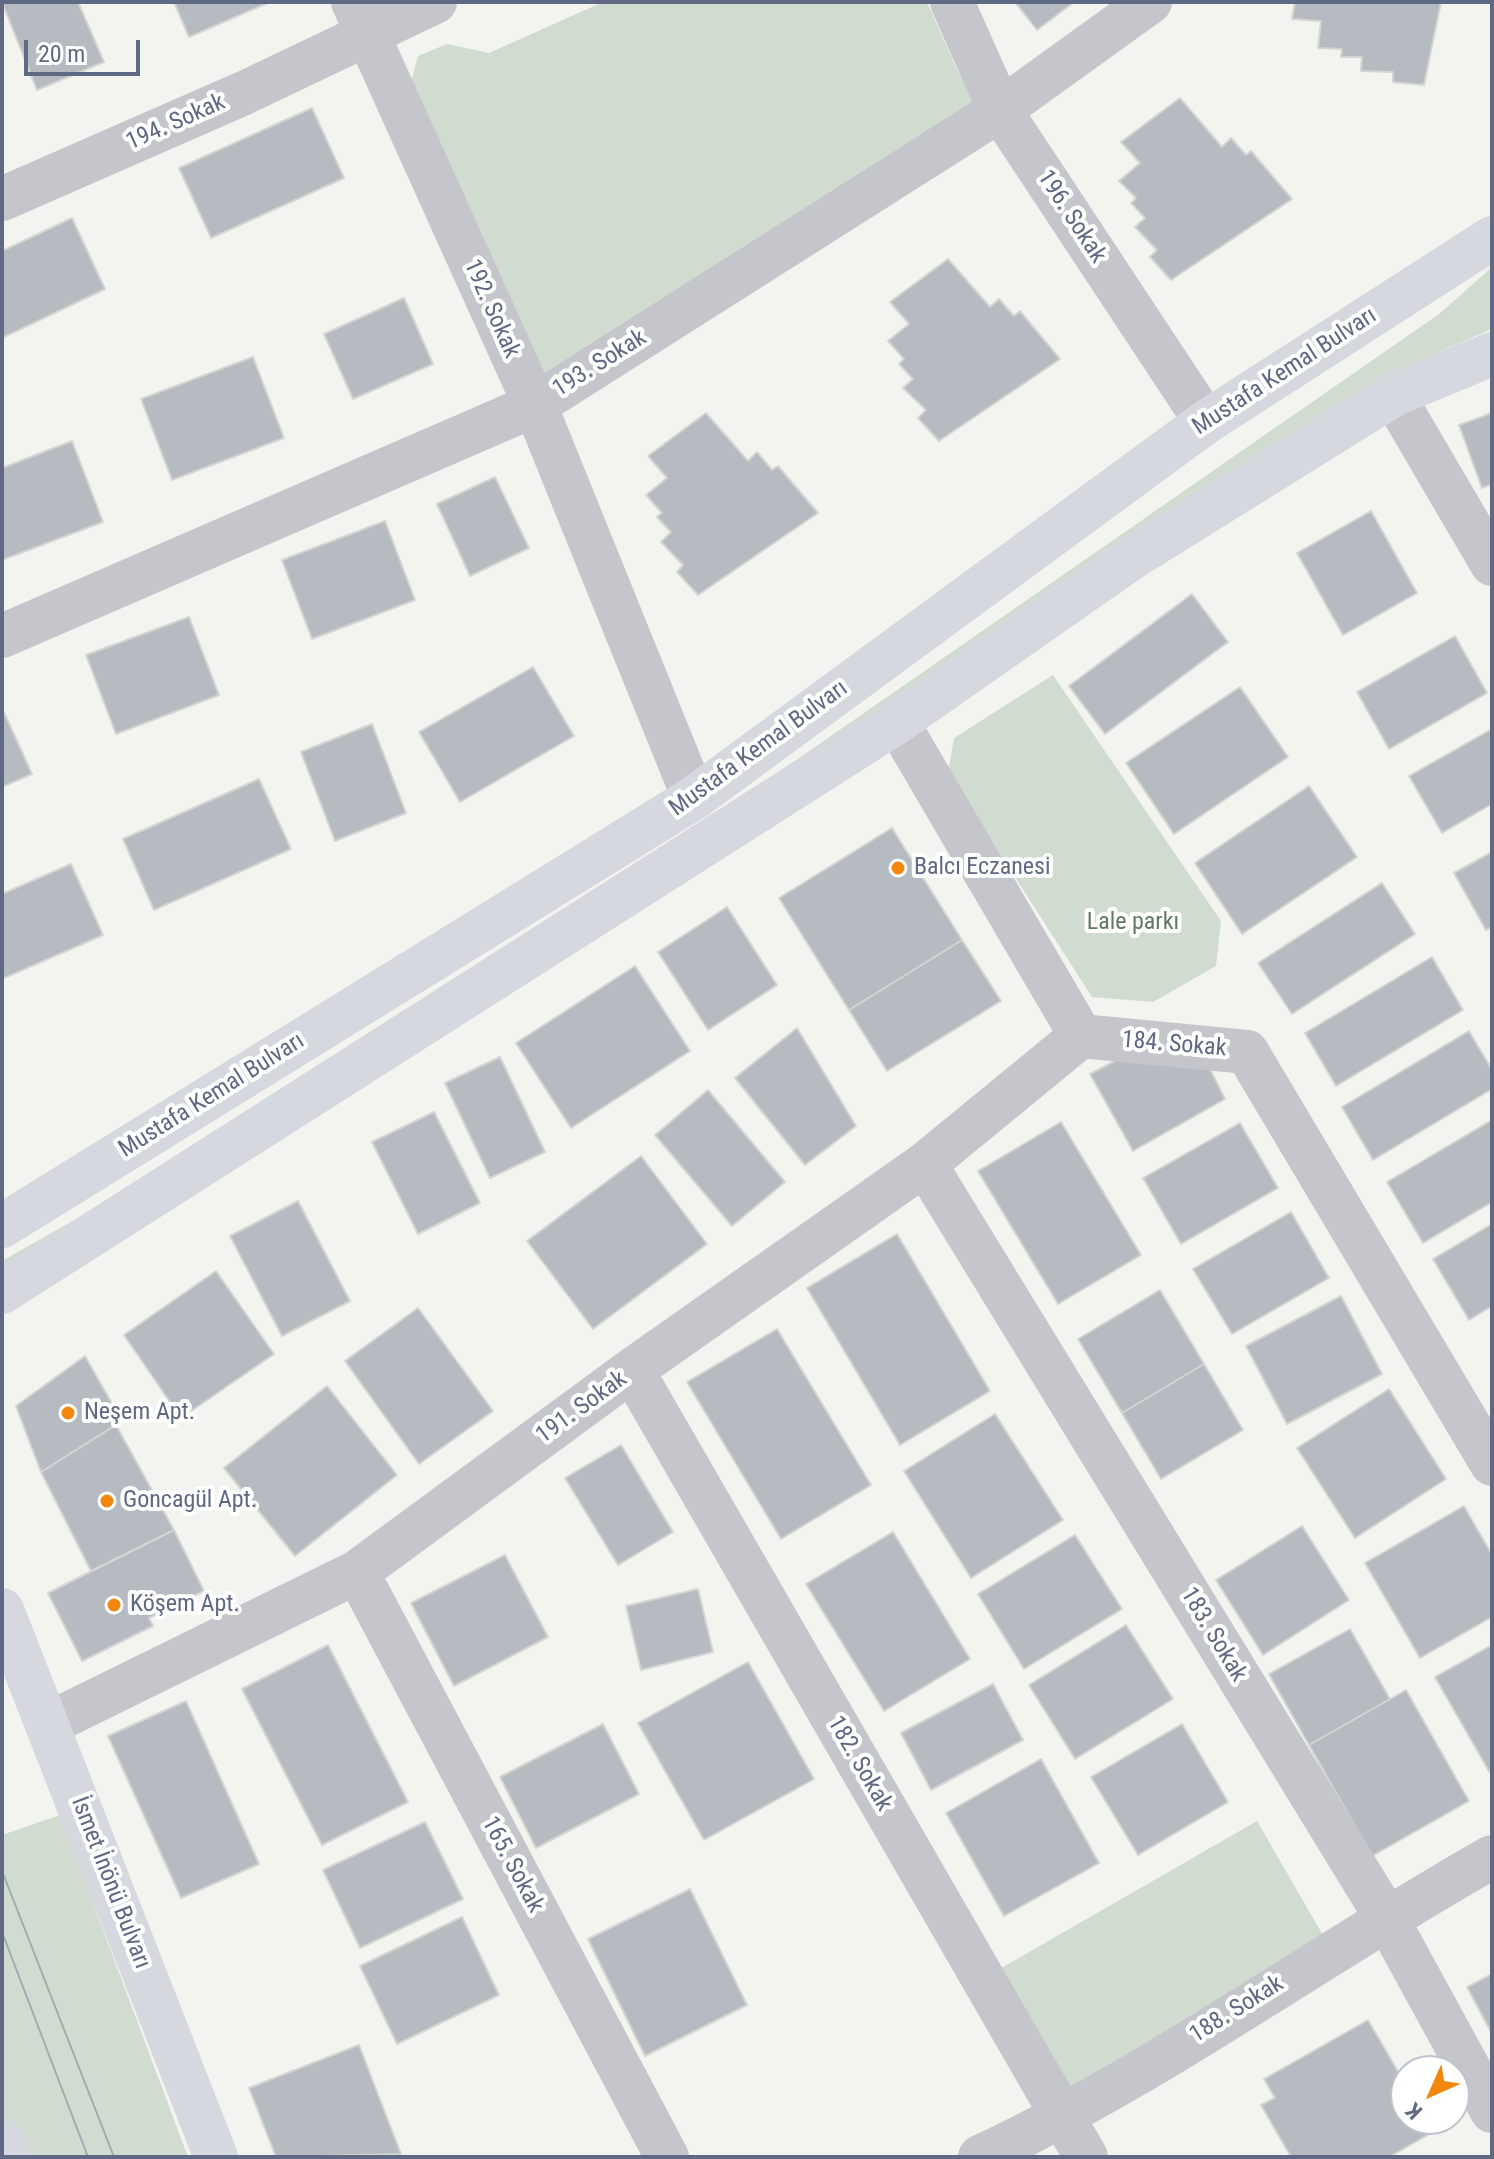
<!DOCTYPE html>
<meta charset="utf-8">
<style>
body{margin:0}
#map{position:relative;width:1494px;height:2159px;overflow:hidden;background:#f3f4ef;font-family:"Roboto Condensed",sans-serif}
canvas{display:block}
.frame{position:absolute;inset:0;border:4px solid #606983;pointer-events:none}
.north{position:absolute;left:1390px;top:2055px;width:80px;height:80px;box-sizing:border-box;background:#fff;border:2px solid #bfc3cd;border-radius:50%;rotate:225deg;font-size:22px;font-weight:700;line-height:32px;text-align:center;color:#606983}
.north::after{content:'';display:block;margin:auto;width:28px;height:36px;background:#f3860f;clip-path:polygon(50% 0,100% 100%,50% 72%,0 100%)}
.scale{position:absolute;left:24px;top:40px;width:116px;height:36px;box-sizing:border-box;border:4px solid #606983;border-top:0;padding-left:10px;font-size:24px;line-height:28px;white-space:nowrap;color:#606983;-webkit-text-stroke:6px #fff;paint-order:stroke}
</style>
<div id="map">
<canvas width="1494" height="2159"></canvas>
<div class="frame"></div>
<div class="north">K</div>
<div class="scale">20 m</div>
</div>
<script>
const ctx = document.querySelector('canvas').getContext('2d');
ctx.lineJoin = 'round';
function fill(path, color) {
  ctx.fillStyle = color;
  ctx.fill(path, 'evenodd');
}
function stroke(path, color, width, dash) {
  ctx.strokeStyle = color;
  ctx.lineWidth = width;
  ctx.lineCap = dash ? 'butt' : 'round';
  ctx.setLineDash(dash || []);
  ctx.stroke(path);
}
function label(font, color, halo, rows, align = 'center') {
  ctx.font = font + ' "Roboto Condensed",sans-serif';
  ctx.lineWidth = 8;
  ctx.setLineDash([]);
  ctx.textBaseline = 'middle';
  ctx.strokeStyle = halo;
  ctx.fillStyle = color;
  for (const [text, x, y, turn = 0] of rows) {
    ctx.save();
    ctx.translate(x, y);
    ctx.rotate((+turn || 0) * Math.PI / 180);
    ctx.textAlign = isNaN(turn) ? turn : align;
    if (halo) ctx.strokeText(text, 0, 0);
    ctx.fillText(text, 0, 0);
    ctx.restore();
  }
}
const green = new Path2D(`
 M 603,2 L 927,2 L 956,67 L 975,100 L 536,396 L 406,100 L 418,56 L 447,44 L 489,53 Z
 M 1492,267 L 1492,329 L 1430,356 L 2,1279 L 2,1261 L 143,1181 L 766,781 L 1439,314 Z
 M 1053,675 L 1221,921 L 1216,966 L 1153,1002 L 1092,997 L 948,773 L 954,738 Z
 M 60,1815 L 188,2157 L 6,2157 L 2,2146 L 2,1835 Z
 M 1257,1821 L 1328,1944 L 1067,2094 L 996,1971 Z`);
const building = new Path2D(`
 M 2,2 L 78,2 L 104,62 L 37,90 Z
 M 174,2 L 270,2 L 189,37 Z
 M 1015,2 L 1074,2 L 1037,30 Z
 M 1295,2 L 1441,2 L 1424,85 L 1393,82 L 1393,72 L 1361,71 L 1362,57 L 1341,57 L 1342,49 L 1318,48 L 1321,21 L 1292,19 Z
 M 1180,98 L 1222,147 L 1231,138 L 1246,155 L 1251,151 L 1292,199 L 1171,280 L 1150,257 L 1157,250 L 1135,227 L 1145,218 L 1131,203 L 1136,198 L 1119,181 L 1140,163 L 1121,142 Z
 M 312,108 L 344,178 L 211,238 L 179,168 Z
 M 72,218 L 105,289 L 2,338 L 2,251 Z
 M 948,259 L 990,307 L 999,299 L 1014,316 L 1020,311 L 1060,359 L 939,441 L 918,418 L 926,410 L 903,388 L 913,379 L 899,364 L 904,359 L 888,341 L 909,324 L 890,302 Z
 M 404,298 L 433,364 L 353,399 L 324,334 Z
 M 253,357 L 284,438 L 172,480 L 141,399 Z
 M 706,413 L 748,461 L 757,452 L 772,470 L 778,466 L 818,513 L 698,595 L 677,572 L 683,565 L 661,542 L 671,532 L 657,517 L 662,513 L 646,495 L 667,478 L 648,456 Z
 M 1492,413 L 1492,484 L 1482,488 L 1459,425 Z
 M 72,441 L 103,522 L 2,560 L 2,468 Z
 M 495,477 L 529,548 L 470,576 L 437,504 Z
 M 1371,511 L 1417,593 L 1343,635 L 1297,553 Z
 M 385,521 L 415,600 L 312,639 L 282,560 Z
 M 1192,594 L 1228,642 L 1105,734 L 1069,686 Z
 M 189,617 L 219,695 L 116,734 L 86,655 Z
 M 1455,636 L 1487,693 L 1389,749 L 1357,692 Z
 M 533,667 L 574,736 L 460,802 L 419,732 Z
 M 1240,687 L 1288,757 L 1174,834 L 1126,763 Z
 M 2,708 L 32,774 L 2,787 Z
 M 372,724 L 406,813 L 335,841 L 301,752 Z
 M 1492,729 L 1492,804 L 1442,833 L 1409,776 Z
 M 259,779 L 291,849 L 154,910 L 123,839 Z
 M 1309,786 L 1357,857 L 1242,934 L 1195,863 Z
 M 892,828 L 962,940 L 849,1010 L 779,898 Z
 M 1492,852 L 1492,927 L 1486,930 L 1454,873 Z
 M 71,864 L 103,935 L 2,979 L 2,894 Z
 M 1382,883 L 1415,934 L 1292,1014 L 1258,963 Z
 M 727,907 L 777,985 L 708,1030 L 658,952 Z
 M 962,940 L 1001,1001 L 887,1071 L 849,1010 Z
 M 1432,957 L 1463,1010 L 1336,1086 L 1305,1033 Z
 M 635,966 L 690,1051 L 571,1128 L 516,1043 Z
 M 797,1028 L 856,1126 L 805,1165 L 735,1078 Z
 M 1469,1031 L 1492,1070 L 1492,1089 L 1373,1160 L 1342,1107 Z
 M 1134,1051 L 1210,1069 L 1225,1099 L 1133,1151 L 1090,1074 Z
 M 500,1057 L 545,1152 L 490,1178 L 445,1083 Z
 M 708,1090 L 785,1182 L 732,1226 L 655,1135 Z
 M 434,1112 L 480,1203 L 418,1234 L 372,1142 Z
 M 1492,1120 L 1492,1202 L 1423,1243 L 1387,1182 Z
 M 1061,1122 L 1141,1255 L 1058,1304 L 978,1171 Z
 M 1240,1123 L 1278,1188 L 1181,1244 L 1143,1178 Z
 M 641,1156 L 707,1244 L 593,1329 L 527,1241 Z
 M 298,1201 L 350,1301 L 282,1336 L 230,1236 Z
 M 1291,1212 L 1329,1278 L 1232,1334 L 1193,1269 Z
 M 1492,1224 L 1492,1306 L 1469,1320 L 1433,1259 Z
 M 897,1234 L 990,1391 L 900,1445 L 807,1288 Z
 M 216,1271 L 274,1354 L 181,1418 L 124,1335 Z
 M 1160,1290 L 1204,1364 L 1122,1413 L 1078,1339 Z
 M 1341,1296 L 1382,1374 L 1287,1424 L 1246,1346 Z
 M 418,1308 L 493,1411 L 419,1464 L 345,1361 Z
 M 777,1329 L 871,1485 L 781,1539 L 687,1382 Z
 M 85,1356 L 122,1421 L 41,1472 L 16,1406 Z
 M 1204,1364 L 1243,1430 L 1161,1479 L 1122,1413 Z
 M 327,1386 L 397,1475 L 295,1556 L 224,1468 Z
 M 1389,1389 L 1446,1479 L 1355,1538 L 1297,1448 Z
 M 995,1414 L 1063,1520 L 971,1578 L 904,1471 Z
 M 116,1425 L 174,1530 L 91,1571 L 41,1472 Z
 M 621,1445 L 673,1532 L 618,1565 L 565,1478 Z
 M 1464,1506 L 1492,1555 L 1492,1617 L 1420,1658 L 1365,1563 Z
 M 1302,1526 L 1349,1600 L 1263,1655 L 1216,1580 Z
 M 174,1530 L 204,1591 L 149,1618 L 153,1626 L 82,1661 L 48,1593 Z
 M 893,1532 L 970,1659 L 884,1711 L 806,1584 Z
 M 1075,1535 L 1122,1609 L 1024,1669 L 978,1594 Z
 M 505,1555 L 548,1637 L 454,1686 L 411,1603 Z
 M 698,1589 L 713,1652 L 641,1670 L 626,1606 Z
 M 1126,1625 L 1173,1699 L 1075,1759 L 1029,1685 Z
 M 1350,1629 L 1390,1699 L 1309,1745 L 1269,1674 Z
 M 328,1645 L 408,1802 L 322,1845 L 242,1689 Z
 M 1492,1645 L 1492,1772 L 1490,1773 L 1435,1677 Z
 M 748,1662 L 814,1779 L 704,1840 L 638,1723 Z
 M 993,1684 L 1023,1740 L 931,1790 L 901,1733 Z
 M 1406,1690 L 1469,1801 L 1372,1856 L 1309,1745 Z
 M 186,1701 L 259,1864 L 181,1898 L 108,1736 Z
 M 603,1724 L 639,1794 L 536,1848 L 500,1777 Z
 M 1182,1724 L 1228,1802 L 1138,1855 L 1091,1777 Z
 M 1041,1759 L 1099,1863 L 1004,1916 L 946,1813 Z
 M 425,1822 L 463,1899 L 360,1948 L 323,1870 Z
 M 690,1889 L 747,2005 L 645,2056 L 588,1939 Z
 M 462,1917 L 499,1995 L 397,2044 L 360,1966 Z
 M 1492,1974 L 1492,2034 L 1467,1987 Z
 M 1368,2020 L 1406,2085 L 1406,2119 L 1426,2119 L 1433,2132 L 1389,2157 L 1291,2157 L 1261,2105 L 1275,2098 L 1264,2079 Z
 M 359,2045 L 401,2154 L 276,2157 L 249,2088 Z`);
const street = new Path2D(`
 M 353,2 L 535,405 L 694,798
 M 952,2 L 1000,110 L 1206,422
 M 2,199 L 244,93 L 435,2
 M 1393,395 L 1492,564
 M 2,636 L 535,405 L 1000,110 L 1150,2
 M 897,722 L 1081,1036 L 1247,1052 L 1492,1464
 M 925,1164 L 1386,1917 L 1492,2111
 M 632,1370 L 1086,2157
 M 357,1572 L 667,2157
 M 48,1724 L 357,1572 L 632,1370 L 925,1164 L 1081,1036
 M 980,2157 C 1159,2073 1320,1954 1492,1857`);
const secondary = new Path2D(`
 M 2,1226 L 694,798 L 1206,422 L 1492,238
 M 2,1292 L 897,722 L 1133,557 L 1393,395 L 1492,354`);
const primary = new Path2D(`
 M 2,1610 L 216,2157
 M 2,2141 L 8,2157`);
const tram = new Path2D(`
 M 2,1871 L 114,2157
 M 2,1932 L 88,2157`);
const markers = [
 [898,868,8,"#f3860f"],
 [68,1413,8,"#f3860f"],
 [107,1501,8,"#f3860f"],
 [114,1605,8,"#f3860f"]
];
const streetNames = [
 ["194. Sokak",176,123,-24],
 ["196. Sokak",1071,217,57],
 ["192. Sokak",491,309,66],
 ["193. Sokak",600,364,-32],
 ["Mustafa Kemal Bulvarı",1285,372,-33],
 ["Mustafa Kemal Bulvarı",759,749,-36],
 ["184. Sokak",1174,1045,5],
 ["Mustafa Kemal Bulvarı",212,1096,-32],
 ["191. Sokak",582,1408,-36],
 ["183. Sokak",1213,1635,59],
 ["182. Sokak",859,1764,60],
 ["165. Sokak",512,1865,62],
 ["İsmet İnönü Bulvarı",110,1883,69],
 ["188. Sokak",1237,2010,-32]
];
const poiNames = [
 ["Balcı Eczanesi",914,868],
 ["Neşem Apt.",84,1413],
 ["Goncagül Apt.",123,1501],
 ["Köşem Apt.",130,1605]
];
const parkNames = [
 ["Lale parkı",1133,923]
];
fill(green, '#d1dcd0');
fill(building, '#b6bac1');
stroke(building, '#d4d5d2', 2);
stroke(street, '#c5c6cb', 44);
stroke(secondary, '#d5d8df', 44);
stroke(primary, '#d5d8df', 44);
stroke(tram, '#a6a9b0', 2);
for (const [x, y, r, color] of markers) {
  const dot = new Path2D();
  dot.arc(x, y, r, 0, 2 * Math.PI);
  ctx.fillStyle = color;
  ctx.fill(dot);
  stroke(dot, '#fff', 3);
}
label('24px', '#606983', '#fff', streetNames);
label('24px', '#606983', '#fff', poiNames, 'left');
label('24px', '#5f7a61', '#fff', parkNames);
</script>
